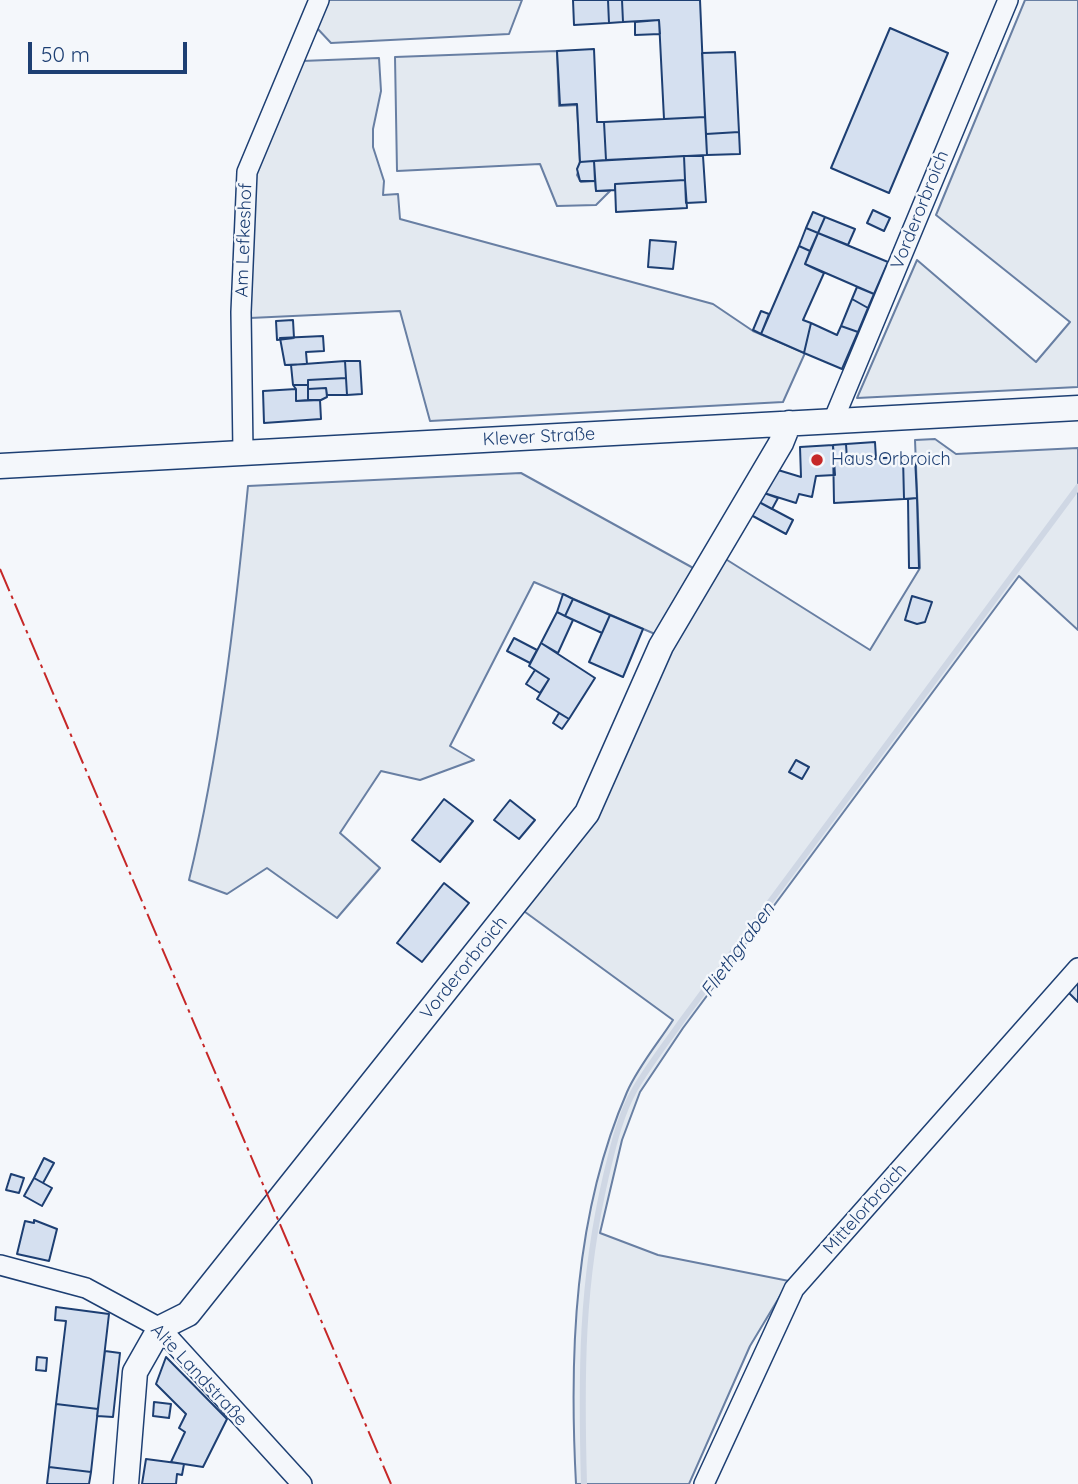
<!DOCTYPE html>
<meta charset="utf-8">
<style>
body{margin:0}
#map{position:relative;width:1078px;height:1484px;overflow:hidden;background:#f4f7fb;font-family:Quicksand,sans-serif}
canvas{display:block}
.scale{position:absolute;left:28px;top:42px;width:159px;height:32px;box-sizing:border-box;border:4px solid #1d3f73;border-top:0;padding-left:9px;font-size:21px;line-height:24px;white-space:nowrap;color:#1d3f73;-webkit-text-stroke:5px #f4f7fb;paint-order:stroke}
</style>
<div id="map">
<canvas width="1078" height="1484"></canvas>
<div class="scale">50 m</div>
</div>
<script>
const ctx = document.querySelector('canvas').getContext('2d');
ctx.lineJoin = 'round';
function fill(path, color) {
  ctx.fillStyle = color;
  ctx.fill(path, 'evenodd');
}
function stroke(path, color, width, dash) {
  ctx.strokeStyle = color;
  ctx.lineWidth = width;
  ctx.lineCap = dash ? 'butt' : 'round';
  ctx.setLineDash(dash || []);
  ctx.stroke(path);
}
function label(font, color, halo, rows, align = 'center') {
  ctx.font = font + ' Quicksand,sans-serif';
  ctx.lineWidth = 5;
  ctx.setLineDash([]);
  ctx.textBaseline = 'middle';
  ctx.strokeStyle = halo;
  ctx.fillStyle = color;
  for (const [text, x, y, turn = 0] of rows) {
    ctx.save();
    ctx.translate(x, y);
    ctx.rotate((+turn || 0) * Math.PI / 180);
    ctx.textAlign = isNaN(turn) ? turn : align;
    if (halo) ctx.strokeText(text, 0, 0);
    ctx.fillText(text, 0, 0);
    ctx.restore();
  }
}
const green = new Path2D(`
 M 328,0 L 522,0 L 509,34 L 331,43 L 316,27 Z
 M 1025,0 L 1078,0 L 1078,387 L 857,398 L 917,260 L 1036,362 L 1070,322 L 936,215 Z
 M 557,51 L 559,106 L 577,105 L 580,166 L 577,175 L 581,182 L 595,181 L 596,191 L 610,191 L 596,205 L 557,206 L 540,164 L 397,171 L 395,57 Z
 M 379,58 L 381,91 L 373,129 L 373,147 L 384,181 L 383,195 L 398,194 L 400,219 L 713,304 L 753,331 L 805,353 L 783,402 L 430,421 L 400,311 L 250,318 L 252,177 L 302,61 Z
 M 935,439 L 956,454 L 1078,448 L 1078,630 L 1019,576 L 683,1028 L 640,1092 L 622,1140 L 600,1233 L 658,1255 L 789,1281 L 750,1346 L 689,1484 L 576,1484 C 569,1353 574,1214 627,1092 C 638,1067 658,1043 673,1020 L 521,909 L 672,642 L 724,558 L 870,650 L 920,568 L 915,440 Z
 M 521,473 L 695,569 L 655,634 L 534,582 L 450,746 L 474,760 L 420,780 L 381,771 L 340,833 L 380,868 L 337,918 L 267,868 L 227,894 L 189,880 C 220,751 235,618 248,486 Z`);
const stream = new Path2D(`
 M 584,1484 C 581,1375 581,1283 606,1176 C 613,1147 620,1115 635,1089 C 649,1065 667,1042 683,1019 L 1078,487`);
const building = new Path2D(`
 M 573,0 L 608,0 L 609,23 L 574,25 Z
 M 608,0 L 622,0 L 623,22 L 609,23 Z
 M 622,0 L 700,0 L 705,117 L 664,119 L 659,20 L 623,22 Z
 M 659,20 L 660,34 L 635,35 L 635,22 Z
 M 890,28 L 948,53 L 889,193 L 831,168 Z
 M 594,49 L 597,122 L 604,122 L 606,160 L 580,162 L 577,104 L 560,105 L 557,51 Z
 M 735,52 L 739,132 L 706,134 L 702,53 Z
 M 705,117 L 707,155 L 606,160 L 604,122 Z
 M 739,132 L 740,154 L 707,155 L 706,134 Z
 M 684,156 L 703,156 L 706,202 L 686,203 Z
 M 684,156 L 685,180 L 615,184 L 615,190 L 596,191 L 594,161 Z
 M 594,161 L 595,181 L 580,181 L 577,169 L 580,162 Z
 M 685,180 L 687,208 L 616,212 L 615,184 Z
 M 873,210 L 890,218 L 884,231 L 867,223 Z
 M 813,212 L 825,217 L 818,233 L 806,228 Z
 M 825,217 L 855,229 L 848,245 L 818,233 Z
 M 806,228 L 818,233 L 810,251 L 799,246 Z
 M 818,233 L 888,262 L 874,294 L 805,264 Z
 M 650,240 L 676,242 L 673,269 L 648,267 Z
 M 799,246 L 810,251 L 805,264 L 824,273 L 803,320 L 811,323 L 804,353 L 761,334 Z
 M 857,287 L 874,294 L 868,308 L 852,299 Z
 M 852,299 L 868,308 L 858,332 L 841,326 Z
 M 761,311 L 769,314 L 761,334 L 753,330 Z
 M 293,320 L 294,338 L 277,340 L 276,321 Z
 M 811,323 L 837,335 L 841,326 L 858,332 L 842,369 L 804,353 Z
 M 323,336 L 324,351 L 306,352 L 307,364 L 285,365 L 280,338 Z
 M 345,361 L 346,378 L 308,380 L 308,385 L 293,385 L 291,365 Z
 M 345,361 L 360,361 L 362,394 L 347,395 Z
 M 346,378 L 347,395 L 327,395 L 326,388 L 308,389 L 308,380 Z
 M 293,385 L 308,385 L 308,400 L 296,401 L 296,389 Z
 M 326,388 L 327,397 L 321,400 L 308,400 L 308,389 Z
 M 296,389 L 296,401 L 320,400 L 321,419 L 264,423 L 263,391 Z
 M 875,442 L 876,459 L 847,460 L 846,444 Z
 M 846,444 L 847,460 L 903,457 L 904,499 L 834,503 L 833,445 Z
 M 833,445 L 835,475 L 816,476 L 812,497 L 799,494 L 796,503 L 764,493 L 778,470 L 801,477 L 800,447 Z
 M 903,457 L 915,457 L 917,498 L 904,499 Z
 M 764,493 L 778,498 L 772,509 L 759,502 Z
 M 917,498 L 919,568 L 909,568 L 908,499 Z
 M 759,502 L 793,520 L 786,534 L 751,515 Z
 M 563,594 L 573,599 L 565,616 L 557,612 Z
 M 912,596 L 932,602 L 925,622 L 917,624 L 905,620 Z
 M 573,599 L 610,615 L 602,633 L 565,616 Z
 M 557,612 L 573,620 L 558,653 L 541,643 Z
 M 610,615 L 643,629 L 623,677 L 589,662 Z
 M 514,638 L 537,650 L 530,663 L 507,651 Z
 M 541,643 L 595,678 L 569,719 L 537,699 L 549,679 L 529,666 Z
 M 535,670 L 549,679 L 540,693 L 526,684 Z
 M 559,713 L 569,719 L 562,729 L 553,723 Z
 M 796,760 L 809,767 L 802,779 L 789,772 Z
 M 444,799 L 473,821 L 440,862 L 412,840 Z
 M 510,800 L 535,820 L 519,839 L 494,820 Z
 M 444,883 L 469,903 L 422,962 L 397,943 Z
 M 1078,981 L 1078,1002 L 1068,992 Z
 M 44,1158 L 54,1163 L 43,1183 L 34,1178 Z
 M 11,1174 L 24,1178 L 19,1193 L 6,1190 Z
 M 34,1178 L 52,1188 L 42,1206 L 24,1196 Z
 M 34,1220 L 57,1229 L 49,1261 L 17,1254 L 25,1221 L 34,1223 Z
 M 56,1307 L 109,1314 L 98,1409 L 56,1404 L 66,1321 L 55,1320 Z
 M 105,1351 L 120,1353 L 113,1417 L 97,1416 Z
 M 37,1357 L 47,1358 L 46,1371 L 36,1370 Z
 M 166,1357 L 227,1419 L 203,1467 L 171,1462 L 185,1432 L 179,1428 L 186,1414 L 156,1384 Z
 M 154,1402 L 171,1404 L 169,1418 L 153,1416 Z
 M 56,1404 L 98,1409 L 91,1472 L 49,1467 Z
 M 146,1459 L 184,1464 L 182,1475 L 177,1474 L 176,1484 L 142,1484 Z
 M 49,1467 L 91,1472 L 89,1484 L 47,1484 Z`);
const minor = new Path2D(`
 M 833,421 L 1008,0
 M 243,452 L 241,312 L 247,172 L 319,0
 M 0,1265 L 86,1288 L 160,1328 L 302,1484
 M 704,1484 L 794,1289 L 1078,968`);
const tertiary = new Path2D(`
 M 0,466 L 1078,408
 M 126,1484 L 135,1372 L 160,1328 L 188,1314 L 587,813 L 661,646 L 781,443 L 789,423`);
const power = new Path2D(`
 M 0,569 L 391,1484`);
const markers = [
 [817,460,7,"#c62828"]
];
const streetNames = [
 ["Vorderorbroich",920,210,-68],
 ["Am Lefkeshof",244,240,-88],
 ["Klever Straße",539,437,-3],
 ["Vorderorbroich",464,968,-51],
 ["Mittelorbroich",865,1209,-48],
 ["Alte Landstraße",199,1375,47]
];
const poiNames = [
 ["Haus Orbroich",831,460]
];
const waterNames = [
 ["Fliethgraben",738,950,-54]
];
fill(green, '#e3e9f0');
stroke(green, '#687fa3', 2);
stroke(stream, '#cfd7e4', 6);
fill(building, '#d5e0f0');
stroke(building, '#1d3f73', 2);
stroke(minor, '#1d3f73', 22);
stroke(tertiary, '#1d3f73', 27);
stroke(minor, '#f4f7fb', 19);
stroke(tertiary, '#f4f7fb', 24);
stroke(power, '#c62828', 2, [24, 5, 3.5, 5]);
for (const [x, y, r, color] of markers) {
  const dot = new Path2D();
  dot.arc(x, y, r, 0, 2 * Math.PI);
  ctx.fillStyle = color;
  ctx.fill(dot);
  stroke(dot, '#f4f7fb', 2.5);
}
label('18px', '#1d3f73', '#f4f7fb', streetNames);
label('18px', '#1d3f73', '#f4f7fb', poiNames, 'left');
label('italic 19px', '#1d3f73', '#f4f7fb', waterNames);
</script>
